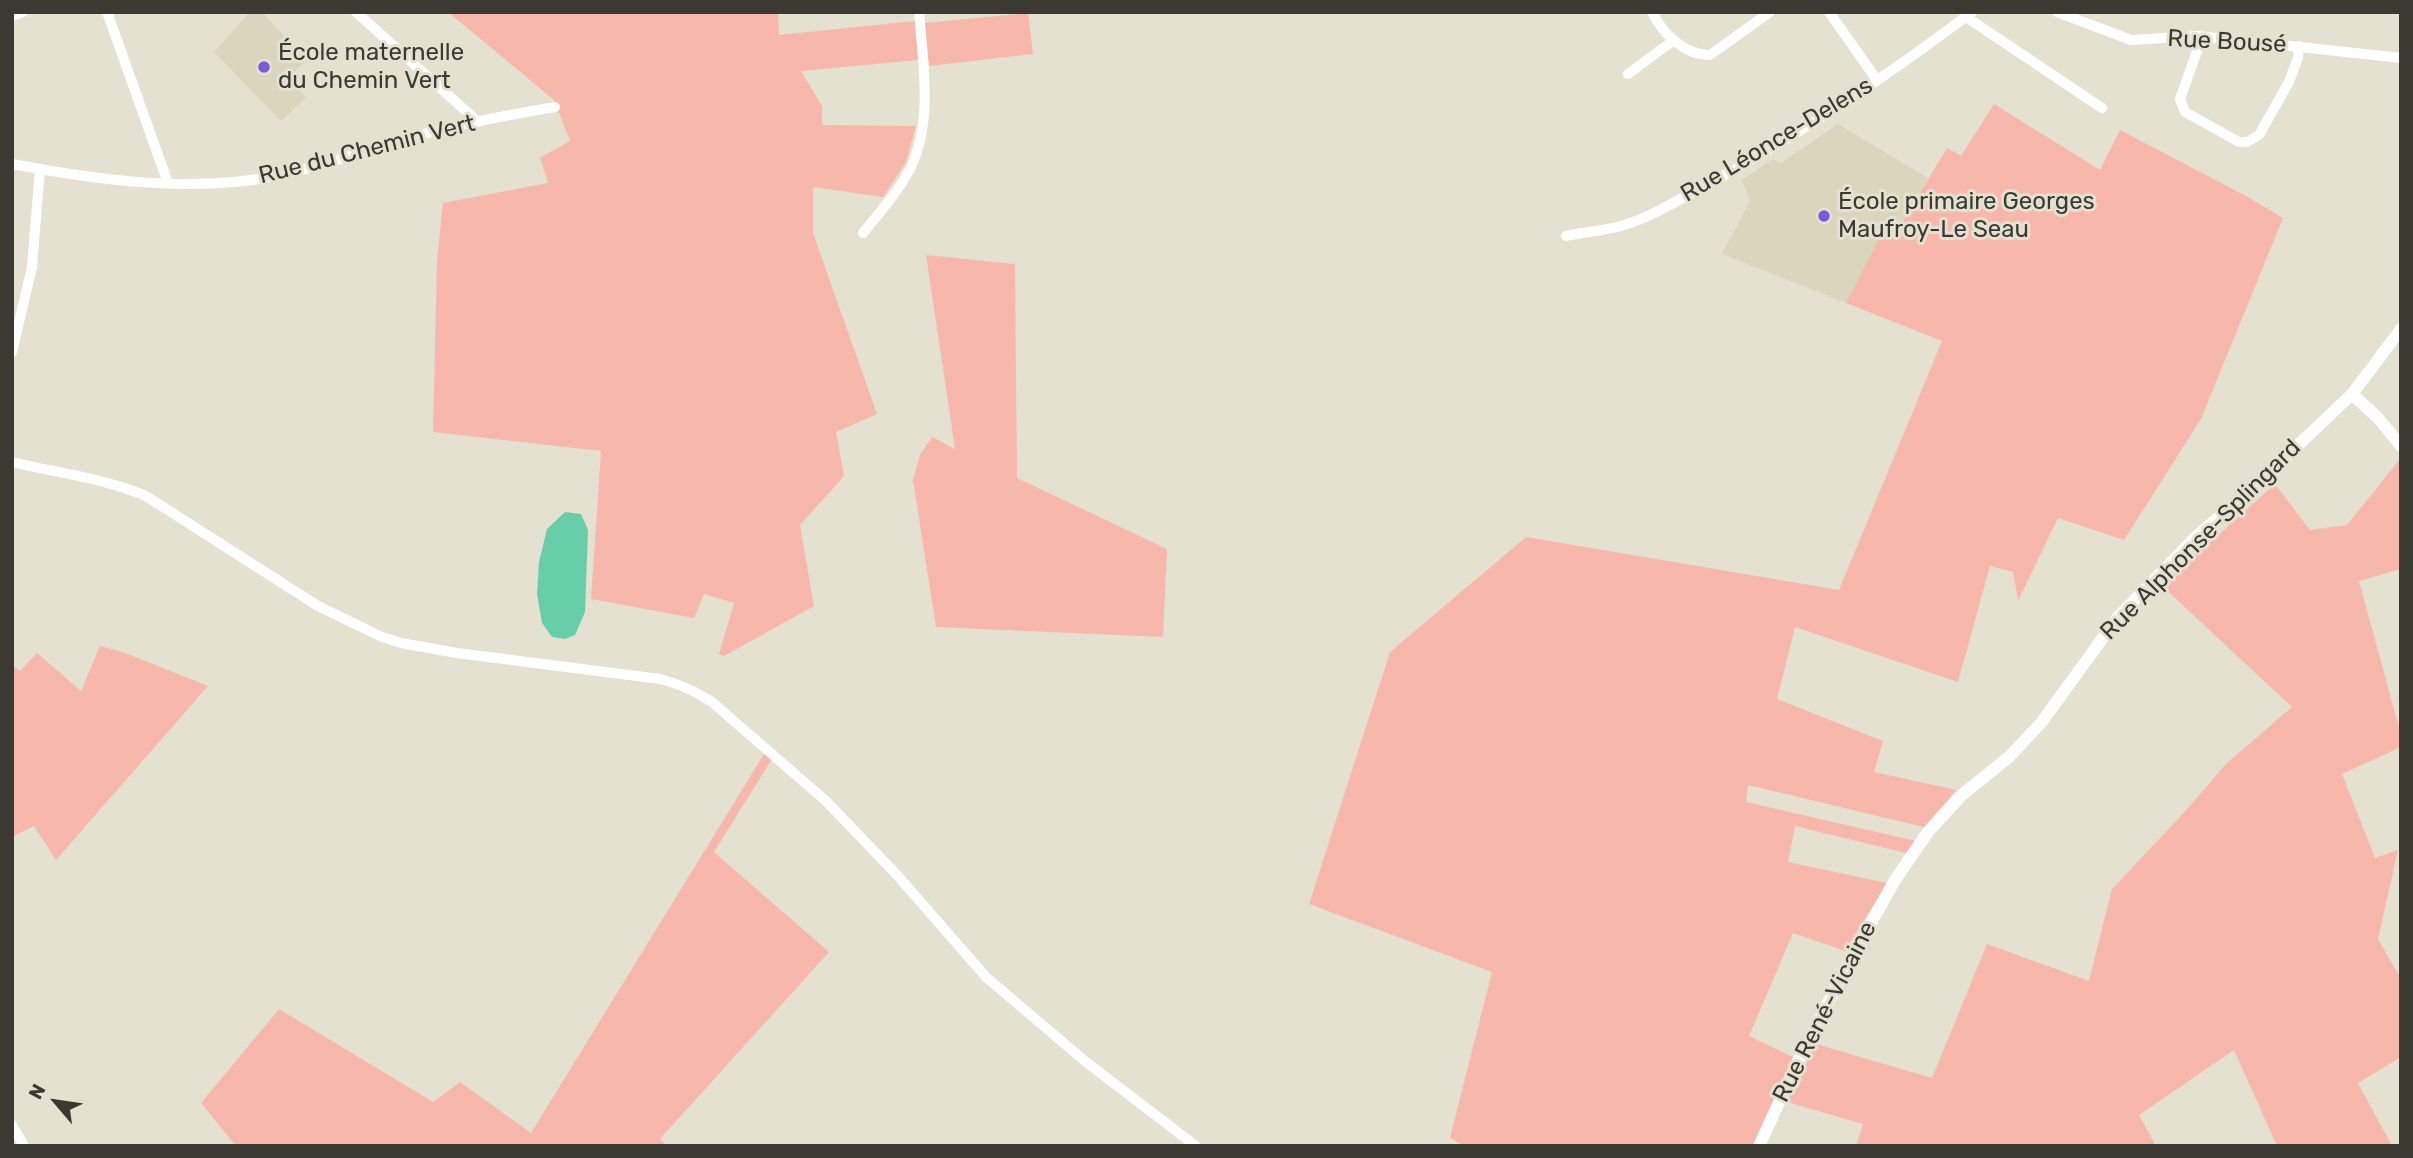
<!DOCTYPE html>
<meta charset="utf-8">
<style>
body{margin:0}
#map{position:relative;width:2413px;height:1158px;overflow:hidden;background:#e4e1d0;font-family:Rubik,sans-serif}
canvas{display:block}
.frame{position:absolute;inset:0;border:14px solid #3a3932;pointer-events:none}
.north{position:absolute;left:21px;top:1067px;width:70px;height:70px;-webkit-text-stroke:5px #e4e1d0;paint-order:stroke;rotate:299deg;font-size:19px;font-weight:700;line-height:28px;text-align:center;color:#3a3932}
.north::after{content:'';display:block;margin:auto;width:24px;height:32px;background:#3a3932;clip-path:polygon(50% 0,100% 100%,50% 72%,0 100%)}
</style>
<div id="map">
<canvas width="2413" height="1158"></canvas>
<div class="frame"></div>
<div class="north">N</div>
</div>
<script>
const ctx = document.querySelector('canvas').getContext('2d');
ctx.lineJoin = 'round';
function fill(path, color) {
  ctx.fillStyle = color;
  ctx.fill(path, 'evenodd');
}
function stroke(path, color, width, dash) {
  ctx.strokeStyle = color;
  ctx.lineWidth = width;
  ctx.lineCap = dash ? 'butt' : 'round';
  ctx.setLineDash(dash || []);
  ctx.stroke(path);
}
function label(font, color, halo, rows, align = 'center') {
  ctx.font = font + ' Rubik,sans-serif';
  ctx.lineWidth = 6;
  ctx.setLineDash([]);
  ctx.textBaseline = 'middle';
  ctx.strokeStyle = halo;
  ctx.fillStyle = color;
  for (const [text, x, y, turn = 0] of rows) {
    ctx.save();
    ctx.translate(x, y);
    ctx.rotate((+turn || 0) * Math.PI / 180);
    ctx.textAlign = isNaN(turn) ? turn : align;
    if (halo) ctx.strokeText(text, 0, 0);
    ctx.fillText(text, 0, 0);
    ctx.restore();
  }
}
const built = new Path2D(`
 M 250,12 L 262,12 L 307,61 L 293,72 L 293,77 L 295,84 L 306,98 L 281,121 L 214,52 Z
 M 1838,124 L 1928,178 L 1897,231 L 1883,232 L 1846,303 L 1722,254 L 1750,201 L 1742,180 L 1773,159 L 1781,163 Z`);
const green = new Path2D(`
 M 448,12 L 778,12 L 779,35 L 915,21 L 918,60 L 801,71 L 822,106 L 822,125 L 916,126 L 906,162 L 883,197 L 813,187 L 813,233 L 877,414 L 836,432 L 844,476 L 800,525 L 814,606 L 724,656 L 719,654 L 734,603 L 704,594 L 694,618 L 591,599 L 601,451 L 433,432 L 437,260 L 443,203 L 548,183 L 540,158 L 570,141 L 554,100 Z
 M 1028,13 L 1033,54 L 929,66 L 924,23 Z
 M 1994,104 L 2100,170 L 2120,130 L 2246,196 L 2283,218 L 2201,419 L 2124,540 L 2058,518 L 2018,601 L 2013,572 L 1990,566 L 1958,682 L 1795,627 L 1777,699 L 1883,741 L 1874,772 L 1956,790 L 1924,827 L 1748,785 L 1746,802 L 1916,841 L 1906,853 L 1795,826 L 1788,862 L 1887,883 L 1845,951 L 1793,933 L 1749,1036 L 1795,1058 L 1754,1146 L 1464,1146 L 1450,1138 L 1492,972 L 1309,904 L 1390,652 L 1526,537 L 1839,590 L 1942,341 L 1846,303 L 1883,231 L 1897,231 L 1947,148 L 1961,156 Z
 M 926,255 L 1015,264 L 1017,478 L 1167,549 L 1163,637 L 936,627 L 913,480 L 920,455 L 932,437 L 955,449 Z
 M 2400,459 L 2401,569 L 2359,581 L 2401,735 L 2401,747 L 2342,774 L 2375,858 L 2398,850 L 2378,939 L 2401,979 L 2401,1057 L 2358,1083 L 2392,1146 L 2277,1146 L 2234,1050 L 2139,1115 L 2156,1146 L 1856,1146 L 1863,1124 L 1787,1102 L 1816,1044 L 1932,1078 L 1987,944 L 2089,981 L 2112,889 L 2181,816 L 2226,764 L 2292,707 L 2162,586 L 2275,484 L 2310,530 L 2347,525 Z
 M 100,646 L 125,653 L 208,686 L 56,860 L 34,826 L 12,837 L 12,665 L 20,671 L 37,653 L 81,691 Z
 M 764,754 L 772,759 L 714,852 L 829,952 L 660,1139 L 667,1146 L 236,1146 L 201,1103 L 279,1009 L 433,1102 L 460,1082 L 531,1133 Z`);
const water = new Path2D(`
 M 565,512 L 581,514 L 588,530 L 585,612 L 575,635 L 565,639 L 552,637 L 542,623 L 537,594 L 539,562 L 547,529 Z`);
const minor = new Path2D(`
 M 107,12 L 168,183
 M 356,12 L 478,122
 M 1652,12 C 1663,34 1684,55 1710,55 L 1770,12
 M 1829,12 L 1877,80
 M 2057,12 L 2131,40 L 2198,36 L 2401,58
 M 12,16 L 23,12
 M 1966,17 L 2102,108
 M 2202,37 L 2180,99 L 2185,112 L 2239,142 L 2247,142 L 2259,135 L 2289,82 L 2298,58 L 2299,46
 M 1628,74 L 1674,40
 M 12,164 C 97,180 191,193 276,176 C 330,165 382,144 435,131 C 474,121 515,114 555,107
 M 863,233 C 880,212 899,191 911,167 C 933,120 923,62 919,12
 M 1566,236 C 1585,232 1605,231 1624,225 C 1652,217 1679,199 1705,186 C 1797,136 1889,75 1972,12
 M 12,352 L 32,267 L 40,169
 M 12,462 C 57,473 104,478 146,496 L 318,606 L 382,637 L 401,643 L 457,653 L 660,679 C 680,684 695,691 712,702 L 826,801 L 897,875 L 986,977 L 1086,1062 L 1196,1146
 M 12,1125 L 24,1146`);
const tertiary = new Path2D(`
 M 2352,394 L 2378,418 L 2401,446
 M 1759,1146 L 1798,1061 L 1846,968 L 1895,880 L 1928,832 L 1963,794 L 2009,757 L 2041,723 L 2118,617 L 2197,536 L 2256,485 L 2352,394 L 2401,329`);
const markers = [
 [264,67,7,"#765dd7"],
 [1824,216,7,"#765dd7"]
];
const streetNames = [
 ["Rue Bousé",2227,42,3],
 ["Rue Léonce-Delens",1777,140,-31],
 ["Rue du Chemin Vert",367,150,-14],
 ["Rue Alphonse-Splingard",2201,540,-45],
 ["Rue René-Vicaine",1825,1012,-63]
];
const poiNames = [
 ["École maternelle",278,53],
 ["du Chemin Vert",278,81],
 ["École primaire Georges",1838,202],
 ["Maufroy-Le Seau",1838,230]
];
fill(built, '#dad6bd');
fill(green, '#f7b8ab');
fill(water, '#68ceaa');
stroke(minor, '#fff', 10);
stroke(tertiary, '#fff', 12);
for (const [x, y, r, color] of markers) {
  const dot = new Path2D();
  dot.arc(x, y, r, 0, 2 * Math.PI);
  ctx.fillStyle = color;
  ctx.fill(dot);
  stroke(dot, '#e4e1d0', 2.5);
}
label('24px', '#3a3932', '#e4e1d0', streetNames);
label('24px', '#3a3932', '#e4e1d0', poiNames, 'left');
</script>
